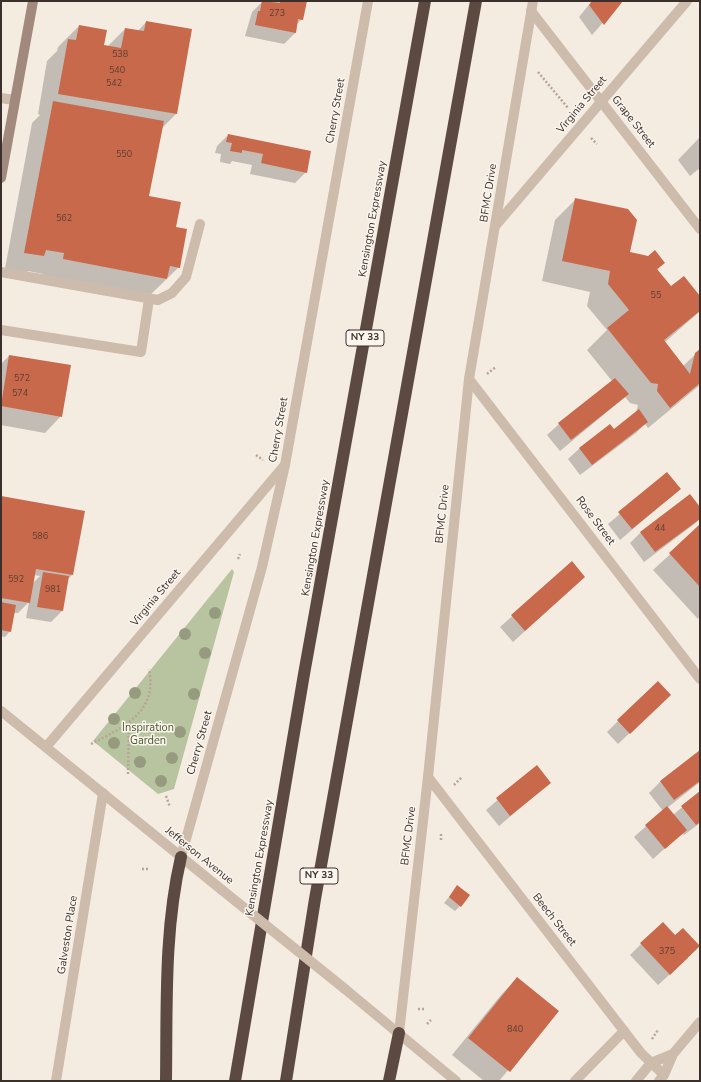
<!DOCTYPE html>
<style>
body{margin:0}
#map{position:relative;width:701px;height:1082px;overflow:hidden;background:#f4ebe1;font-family:"Nunito Sans",sans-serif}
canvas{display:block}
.frame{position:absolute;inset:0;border:2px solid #3b302b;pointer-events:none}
</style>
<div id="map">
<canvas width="701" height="1082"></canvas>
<div class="frame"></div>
</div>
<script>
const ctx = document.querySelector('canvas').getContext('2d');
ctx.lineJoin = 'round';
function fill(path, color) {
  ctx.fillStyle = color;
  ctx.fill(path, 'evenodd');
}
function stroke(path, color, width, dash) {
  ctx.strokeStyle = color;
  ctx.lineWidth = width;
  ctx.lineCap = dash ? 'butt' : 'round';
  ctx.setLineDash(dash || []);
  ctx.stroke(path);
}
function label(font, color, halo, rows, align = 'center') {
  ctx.font = font + ' "Nunito Sans",sans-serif';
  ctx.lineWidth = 3;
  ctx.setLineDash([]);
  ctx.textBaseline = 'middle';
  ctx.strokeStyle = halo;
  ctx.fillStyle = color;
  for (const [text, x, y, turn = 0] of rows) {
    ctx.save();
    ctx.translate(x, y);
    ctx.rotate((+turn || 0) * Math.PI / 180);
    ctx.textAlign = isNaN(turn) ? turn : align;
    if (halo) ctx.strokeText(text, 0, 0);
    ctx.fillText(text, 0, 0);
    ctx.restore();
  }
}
const green = new Path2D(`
 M 232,569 L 234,572 L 174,789 L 158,794 L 93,741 Z`);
const shadow = new Path2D(`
 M 263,1 L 306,1 L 302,19 L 296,25 L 295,33 L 284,44 L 245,36 L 252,12 Z
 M 592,1 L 622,1 L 592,35 L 579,17 Z
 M 146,22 L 191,30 L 176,114 L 161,129 L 148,197 L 175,228 L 179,267 L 145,300 L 42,280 L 43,274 L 28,271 L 22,277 L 4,274 L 32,123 L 40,115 L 38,114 L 47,61 L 57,51 L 58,47 L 79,26 L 103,46 L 108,46 L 125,29 L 138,31 Z
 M 228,135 L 306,172 L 295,183 L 250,174 L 252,165 L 232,161 L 230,164 L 220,162 L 221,154 L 215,153 L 217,146 Z
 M 700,137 L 700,168 L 690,176 L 678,160 Z
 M 576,199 L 629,253 L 664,263 L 657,270 L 671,287 L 700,297 L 700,311 L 664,343 L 683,366 L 700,350 L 700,385 L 648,428 L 645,424 L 636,433 L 580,475 L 568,459 L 580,448 L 613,430 L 636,413 L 638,405 L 630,403 L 625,397 L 560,451 L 547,435 L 559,424 L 612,381 L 587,350 L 607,330 L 587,306 L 590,292 L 542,281 L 555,220 Z
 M 9,356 L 61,416 L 45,433 L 1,425 L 1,364 Z
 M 667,474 L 680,489 L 620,540 L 608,524 Z
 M 1,497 L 72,575 L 68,579 L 62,611 L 51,622 L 26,618 L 29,602 L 18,613 L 14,613 L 10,631 L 5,637 L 1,636 ZM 34,575 L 40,576 L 32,584 Z
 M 700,508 L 700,519 L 693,525 L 644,562 L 630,543 L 641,532 Z
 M 700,527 L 700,616 L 698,619 L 653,570 Z
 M 572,563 L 584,577 L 513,642 L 500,627 Z
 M 658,706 L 618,744 L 607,732 L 618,721 Z
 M 700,751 L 700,782 L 667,808 L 673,815 L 700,792 L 700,823 L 684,835 L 682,833 L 653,859 L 634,837 L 663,811 L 649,793 L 660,782 Z
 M 536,767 L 550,783 L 499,826 L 486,810 Z
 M 458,886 L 460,906 L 455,911 L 444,903 Z
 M 641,944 L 688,958 L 658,985 L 630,955 Z
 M 517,978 L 558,1011 L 499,1081 L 484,1081 L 452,1055 L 501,995 Z`);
const building = new Path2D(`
 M 262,1 L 280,3 L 280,1 L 307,1 L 303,20 L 298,19 L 296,33 L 255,25 L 258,11 L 260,11 Z
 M 592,1 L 623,1 L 604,25 L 589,5 Z
 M 146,21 L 192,29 L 177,114 L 58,94 L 68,39 L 76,40 L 79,25 L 107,30 L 104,45 L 121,48 L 125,28 L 144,31 Z
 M 53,101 L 164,121 L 149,196 L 181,202 L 176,227 L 187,229 L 180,268 L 170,266 L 167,279 L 63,259 L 64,253 L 46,250 L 44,256 L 24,253 Z
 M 228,134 L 311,151 L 307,173 L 261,163 L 263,154 L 242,150 L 242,153 L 230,151 L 232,143 L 226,142 Z
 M 575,198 L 628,209 L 637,220 L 630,252 L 648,256 L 655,250 L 665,263 L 657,269 L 671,286 L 684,276 L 700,296 L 700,311 L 664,340 L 690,374 L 695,353 L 700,349 L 700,383 L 670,408 L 657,391 L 658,384 L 651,383 L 607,328 L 629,310 L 608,284 L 610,271 L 562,261 Z
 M 9,355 L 71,365 L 62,417 L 1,406 Z
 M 615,378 L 629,394 L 571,440 L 558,423 Z
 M 639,409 L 648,422 L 592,465 L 579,448 L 610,424 L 614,429 Z
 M 667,472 L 681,489 L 632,529 L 618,512 Z
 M 690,494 L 700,507 L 700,519 L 655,552 L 640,532 Z
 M 1,496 L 85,511 L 73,575 L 36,569 L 30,603 L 1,598 Z
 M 699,525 L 700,526 L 700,587 L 669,553 Z
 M 572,561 L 585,577 L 525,631 L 511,615 Z
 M 43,572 L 69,576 L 63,611 L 37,607 Z
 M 1,602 L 16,605 L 11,632 L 1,630 Z
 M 658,681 L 671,695 L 630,734 L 617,720 Z
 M 700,750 L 700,781 L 674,800 L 660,781 Z
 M 537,765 L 551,783 L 510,816 L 496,798 Z
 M 700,791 L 700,822 L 696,825 L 681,806 Z
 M 667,806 L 687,830 L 665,849 L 645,825 Z
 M 457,885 L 470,895 L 461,907 L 449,897 Z
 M 663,922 L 675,935 L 683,928 L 700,946 L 670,975 L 640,943 Z
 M 517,977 L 559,1011 L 510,1072 L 468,1038 Z`);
const path = new Path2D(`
 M 538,72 L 568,108
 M 591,138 L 597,144
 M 487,374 L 496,367
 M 256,455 L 263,460
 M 238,559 L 240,554
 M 91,744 C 124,727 158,712 149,669
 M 128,774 L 129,724
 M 454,785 L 462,777
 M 166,796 L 170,807
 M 441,834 L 441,841
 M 142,869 L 150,869
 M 418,1009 L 424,1009
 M 427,1024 L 431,1020
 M 652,1039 L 658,1030`);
const service = new Path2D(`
 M 1,272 L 158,300 L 172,293 L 186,277 L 200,224
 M 1,330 L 141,352 L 149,299
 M 56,1081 L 103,793
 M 575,1081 L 624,1031`);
const minor = new Path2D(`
 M 531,11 L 700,229
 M 1,98 L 14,100
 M 496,225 L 687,1
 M 469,379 L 700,679
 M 46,747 L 285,465
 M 428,777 L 641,1053 L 664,1075
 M 636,1081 L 651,1063 L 673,1054
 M 659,1081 L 664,1075 L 673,1054 L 700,1022`);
const tertiary = new Path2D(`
 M 1,711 L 222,890
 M 181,857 L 262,567 L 285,465 L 368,1
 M 345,989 L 456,1081
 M 399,1033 L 428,777 L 469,379 L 533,1`);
const secondary = new Path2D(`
 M 1,178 L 33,1`);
const motorway = new Path2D(`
 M 166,1081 C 167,1006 164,930 181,857
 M 235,1081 L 304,674 L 425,1
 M 286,1081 L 315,899 L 476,1
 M 389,1081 L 399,1033`);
const tertiaryBridge = new Path2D(`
 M 222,890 L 345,989`);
const trees = [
 [215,613],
 [185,634],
 [205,653],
 [135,693],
 [194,694],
 [114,719],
 [180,732],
 [114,743],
 [172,758],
 [140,762],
 [161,781]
];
const numberNames = [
 ["273",277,14],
 ["538",120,55],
 ["540",117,71],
 ["542",114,84],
 ["550",124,155],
 ["562",64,219],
 ["55",656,296],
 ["572",22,379],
 ["574",20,394],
 ["44",660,529],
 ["586",40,537],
 ["592",16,580],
 ["981",53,590],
 ["375",667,952],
 ["840",515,1030]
];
const shields = [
 [365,338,38],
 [319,876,38]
];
const shieldNames = [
 ["NY 33",365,338],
 ["NY 33",319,876]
];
const streetNames = [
 ["Virginia Street",582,105,-50],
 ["Cherry Street",336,111,-80],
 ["Grape Street",633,122,52],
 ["BFMC Drive",489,193,-81],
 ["Kensington Expressway",373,219,-80],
 ["Cherry Street",279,430,-80],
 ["BFMC Drive",443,514,-84],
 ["Rose Street",595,521,53],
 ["Kensington Expressway",316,538,-80],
 ["Virginia Street",156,598,-50],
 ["Cherry Street",200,743,-74],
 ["BFMC Drive",409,836,-83],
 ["Jefferson Avenue",199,856,39],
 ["Kensington Expressway",260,858,-80],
 ["Beech Street",554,920,52],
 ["Galveston Place",68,935,-81]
];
const parkNames = [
 ["Inspiration",148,728],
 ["Garden",148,741]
];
fill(green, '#b8c4a0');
fill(shadow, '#0003');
fill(building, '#c8694b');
stroke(path, '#b9a596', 2.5, [2, 2]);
stroke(service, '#cdbbac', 10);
stroke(minor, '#cdbbac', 10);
stroke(tertiary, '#cdbbac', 10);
stroke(secondary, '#a18a7d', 10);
stroke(motorway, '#5c4a42', 12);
stroke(tertiaryBridge, '#cdbbac', 10);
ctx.fillStyle = '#969b7f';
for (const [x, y] of trees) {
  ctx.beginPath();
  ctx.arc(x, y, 6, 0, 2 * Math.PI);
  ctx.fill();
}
label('9px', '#5e3e33', null, numberNames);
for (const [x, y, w] of shields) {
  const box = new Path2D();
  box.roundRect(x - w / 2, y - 8, w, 16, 3);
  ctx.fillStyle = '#fbf5ee';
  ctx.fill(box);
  stroke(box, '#3b302b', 1);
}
label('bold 10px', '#3b302b', null, shieldNames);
label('11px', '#3b302b', '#fbf5ee', streetNames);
label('11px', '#4a5a2e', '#fbf5ee', parkNames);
</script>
